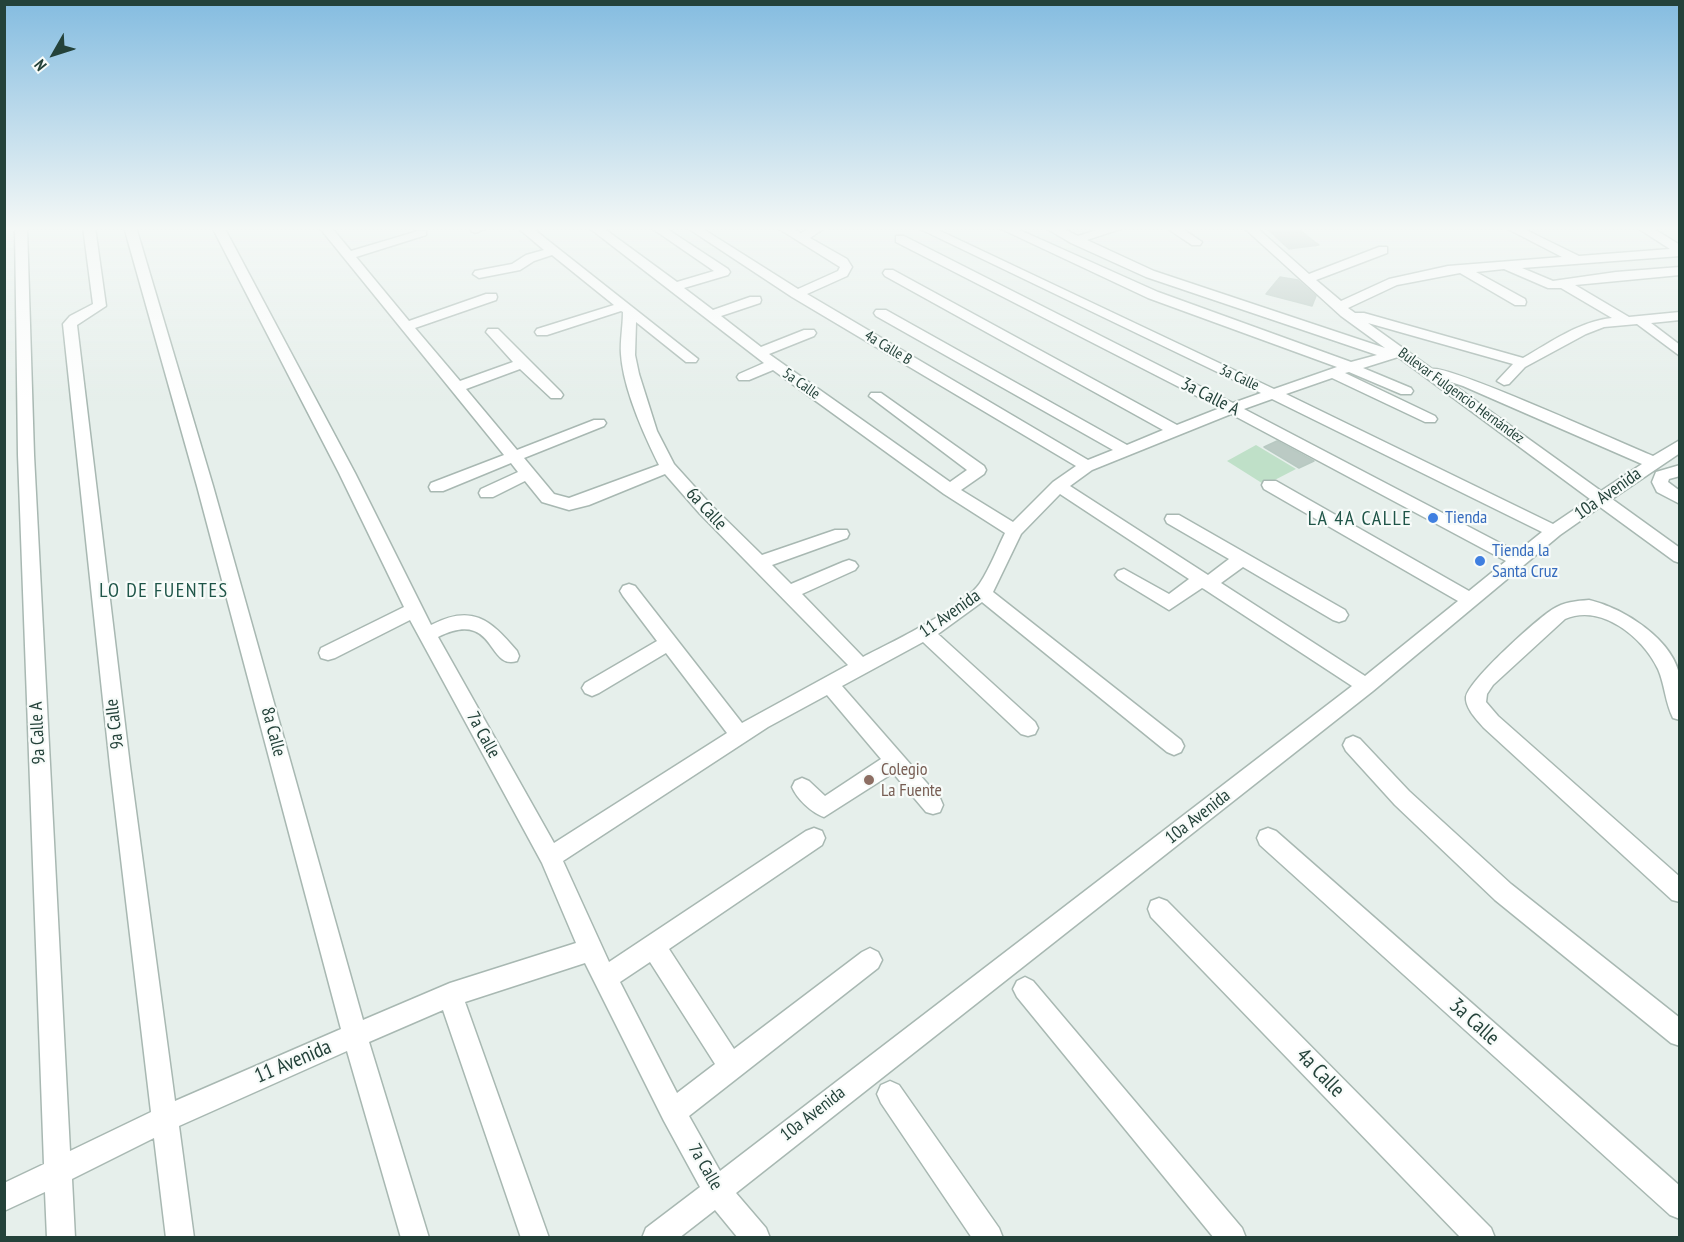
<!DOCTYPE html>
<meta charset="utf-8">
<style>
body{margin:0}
#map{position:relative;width:1684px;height:1242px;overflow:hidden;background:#e6efeb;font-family:"PT Sans Narrow",sans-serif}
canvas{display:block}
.frame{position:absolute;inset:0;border:6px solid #24423a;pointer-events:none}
.north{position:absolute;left:24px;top:24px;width:60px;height:60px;-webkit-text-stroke:4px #f7fbf9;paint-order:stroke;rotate:231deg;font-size:16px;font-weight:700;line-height:24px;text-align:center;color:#24423a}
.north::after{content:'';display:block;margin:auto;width:21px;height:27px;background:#24423a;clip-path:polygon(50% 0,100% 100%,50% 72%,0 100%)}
</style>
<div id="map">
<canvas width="1684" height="1242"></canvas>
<div class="frame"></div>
<div class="north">N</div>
</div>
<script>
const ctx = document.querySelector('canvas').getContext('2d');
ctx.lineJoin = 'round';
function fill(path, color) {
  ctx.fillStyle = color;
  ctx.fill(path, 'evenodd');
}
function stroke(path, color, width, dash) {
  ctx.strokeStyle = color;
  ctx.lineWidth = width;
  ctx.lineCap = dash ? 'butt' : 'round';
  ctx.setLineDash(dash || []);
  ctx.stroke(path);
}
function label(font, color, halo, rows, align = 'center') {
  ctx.font = font + ' "PT Sans Narrow",sans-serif';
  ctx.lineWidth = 4.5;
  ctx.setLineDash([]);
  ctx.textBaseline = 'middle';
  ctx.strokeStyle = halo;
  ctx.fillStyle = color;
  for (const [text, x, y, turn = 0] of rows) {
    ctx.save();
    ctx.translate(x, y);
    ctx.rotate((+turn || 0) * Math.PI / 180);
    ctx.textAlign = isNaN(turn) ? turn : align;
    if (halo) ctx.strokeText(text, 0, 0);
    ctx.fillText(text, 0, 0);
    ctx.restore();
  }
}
const green = new Path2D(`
 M 1256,445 L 1296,469 L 1265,485 L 1227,461 Z`);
const building = new Path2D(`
 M 1265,227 L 1296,227 L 1319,245 L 1289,249 Z
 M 1280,277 L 1298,280 L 1316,296 L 1312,306 L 1266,294 Z
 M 1277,441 L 1314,461 L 1299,468 L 1264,447 Z`);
const minor = new Path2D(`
 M 15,227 L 27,227 L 34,455 L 70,1151 L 151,1112 L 110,766 L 63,324 L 70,316 L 93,304 L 83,227 L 95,227 L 106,306 L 77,325 L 130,766 L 175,1101 L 341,1029 L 197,486 L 124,227 L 136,227 L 213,486 L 363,1020 L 450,983 L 576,943 L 542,863 L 410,620 L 335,658 L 328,660 L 321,658 L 319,653 L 321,648 L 404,607 L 339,473 L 212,227 L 224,227 L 355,473 L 431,625 C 472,604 490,619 517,651 L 519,656 L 517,661 C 487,671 496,608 438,637 L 554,843 L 727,733 L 666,653 L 599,693 L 592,696 L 585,693 L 582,688 L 585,683 L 657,641 L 623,596 L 620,591 L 623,586 L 629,584 L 635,586 L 742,723 L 848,665 L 700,514 L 665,474 L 589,505 L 569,510 L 542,502 L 525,481 L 493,497 L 481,497 L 479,493 L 481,489 L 518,472 L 511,463 L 443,491 L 431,491 L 429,487 L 431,483 L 504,455 L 319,227 L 331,227 L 351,251 L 418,231 L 426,231 L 426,235 L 356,257 L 409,321 L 486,294 L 496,294 L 497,297 L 496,300 L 415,328 L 460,381 L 513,362 L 486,332 L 488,329 L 498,329 L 561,392 L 563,395 L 561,398 L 551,398 L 520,369 L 466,389 L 517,450 L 594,420 L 604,420 L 606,423 L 604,426 L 524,458 L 554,494 L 569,498 L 659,465 C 644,435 623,388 621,354 C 620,341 623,326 623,312 L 621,311 L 547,335 L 537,335 L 535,332 L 537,329 L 614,305 L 552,255 L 534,261 L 520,270 L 479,278 L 473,274 L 475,271 L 512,264 L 526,255 L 544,250 L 517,227 L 531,227 L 698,359 L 696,362 L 686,362 L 636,322 L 635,355 L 639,374 L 657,431 L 674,464 L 712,506 L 762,555 L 835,530 L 847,530 L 849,534 L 847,538 L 772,565 L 791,584 L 843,562 L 849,560 L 855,562 L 858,566 L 855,570 L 802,594 L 863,657 C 892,642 962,609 980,583 C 990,568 997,549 1005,533 L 944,494 L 773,370 L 749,380 L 739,380 L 737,377 L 739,374 L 764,363 L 588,227 L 602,227 L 677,282 L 714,271 L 650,227 L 664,227 L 728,269 L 730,272 L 728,275 L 684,288 L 713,310 L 750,297 L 760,297 L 761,300 L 760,303 L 721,316 L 761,347 L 804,330 L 814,330 L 816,333 L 814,336 L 769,354 L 950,482 L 967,470 L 869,396 L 871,393 L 881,393 L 984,466 L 986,470 L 984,474 L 961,490 L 1013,522 L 1053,482 L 1076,466 L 792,297 L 686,227 L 700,227 L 798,289 L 838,271 L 840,267 L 776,227 L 791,227 L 801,233 L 811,227 L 826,227 L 810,238 L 847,259 L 852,267 L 847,276 L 807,294 L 1088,460 L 1113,450 L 876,316 L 874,313 L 876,310 L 886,310 L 1127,445 L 1163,430 L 885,276 L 883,273 L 885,270 L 893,270 L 1177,425 L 1220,408 L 896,242 L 896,236 L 904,236 L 1233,403 L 1261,393 L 916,227 L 932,227 L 1274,389 L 1337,367 L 1148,298 L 997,227 L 1013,227 L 1158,292 L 1351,362 L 1377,355 L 1146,277 L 1071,243 L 1044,227 L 1060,227 L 1078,236 L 1106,227 L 1126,227 L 1087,240 L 1154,271 L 1385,348 L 1341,316 L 1243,227 L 1256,227 L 1309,274 L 1379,247 L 1387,247 L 1387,253 L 1316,280 L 1341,301 L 1389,279 L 1448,266 L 1562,257 L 1504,227 L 1520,227 L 1579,256 L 1670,249 L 1636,227 L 1651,227 L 1680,245 L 1680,256 L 1522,268 L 1553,281 L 1616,272 L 1680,267 L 1680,275 L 1575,285 L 1629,317 L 1680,312 L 1680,320 L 1651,323 L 1680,345 L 1680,356 L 1637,324 L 1604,327 L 1586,334 L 1525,367 L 1509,384 L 1504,385 L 1497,381 L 1513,364 L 1368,323 L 1432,369 C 1450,365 1623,444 1653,456 L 1680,440 L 1680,453 L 1612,499 L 1680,548 L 1680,563 L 1674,561 L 1600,507 L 1560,535 L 1373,691 L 736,1193 L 766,1228 L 770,1238 L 738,1238 L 715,1210 L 679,1238 L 642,1238 L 646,1228 L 700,1187 L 664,1121 L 585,963 L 465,1002 L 549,1238 L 521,1238 L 443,1010 L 369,1042 L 429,1238 L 401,1238 L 347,1051 L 179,1126 L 194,1238 L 166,1238 L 154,1138 L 72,1179 L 75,1238 L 47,1238 L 45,1192 L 4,1211 L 4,1183 L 44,1164 L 18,455 ZM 1504,269 L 1548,288 L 1561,288 L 1612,318 C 1580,321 1551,342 1523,358 L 1364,313 L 1355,313 L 1348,308 L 1397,285 L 1460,273 L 1515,305 L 1525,305 L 1526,302 L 1525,299 L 1476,272 ZM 1398,357 L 1590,499 L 1553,524 L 1286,394 L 1332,378 L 1425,422 L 1435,422 L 1437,419 L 1435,416 L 1345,373 L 1349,372 L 1401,394 L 1411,394 L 1413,391 L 1411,388 L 1363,368 ZM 1448,381 L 1463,386 L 1642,464 L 1601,491 ZM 1272,399 L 1542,532 L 1517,552 L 1244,409 ZM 1231,414 L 1506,561 L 1469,591 L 1276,481 L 1264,481 L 1262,485 L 1264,489 L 1458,601 L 1365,676 L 1221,583 L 1243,567 L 1333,620 L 1339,622 L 1345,620 L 1348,615 L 1345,610 L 1179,515 L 1167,515 L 1165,519 L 1167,523 L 1229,559 L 1208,575 L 1070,486 L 1092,470 ZM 1060,494 L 1189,579 L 1169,594 L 1124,569 L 1118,571 L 1115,575 L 1118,579 L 1169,610 L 1202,588 L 1204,589 L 1352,686 L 720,1171 L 689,1116 L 878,968 L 882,960 L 878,952 L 870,948 L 862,952 L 734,1049 L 669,949 L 822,845 L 825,838 L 822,831 L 814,828 L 806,831 L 609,962 L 563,861 L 768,727 L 827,695 L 881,759 L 825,796 L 809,781 L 802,778 L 795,781 L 792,787 C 797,799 812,813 824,817 L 893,773 L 926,812 L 933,814 L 940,812 L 943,805 L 940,798 L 842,686 L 923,642 L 1021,734 L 1028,736 L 1035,734 L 1038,728 L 1035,722 L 938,634 L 982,602 L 1167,752 L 1174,755 L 1181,752 L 1184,746 L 1181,740 L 993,592 L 1021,534 ZM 650,962 L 715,1064 L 677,1093 L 620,982 Z
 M 470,227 L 489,227 L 475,233 L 471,231 Z
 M 1165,227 L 1180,227 L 1202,242 L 1200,245 L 1192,245 Z
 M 1680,465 L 1680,476 L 1669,479 L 1668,482 L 1680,491 L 1680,504 L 1657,492 L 1652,482 L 1656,472 Z
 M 1589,600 C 1623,608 1674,639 1680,678 C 1681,691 1680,706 1680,720 L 1673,718 C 1665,702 1665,685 1658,669 C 1643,637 1601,603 1565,619 L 1493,685 L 1487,694 L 1486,702 L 1498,716 L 1680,877 L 1680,902 L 1672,900 L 1484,728 C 1477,720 1465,708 1466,697 C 1469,680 1537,619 1553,609 C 1564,602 1576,601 1589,600 Z
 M 1353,736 L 1360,739 L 1409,791 L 1511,884 L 1680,1018 L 1680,1046 L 1671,1043 L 1495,900 L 1395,805 L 1346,751 L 1343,745 L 1346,739 Z
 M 1268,828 L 1276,831 L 1680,1186 L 1680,1219 L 1670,1215 L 1260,845 L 1257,838 L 1260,831 Z
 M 1159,898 L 1167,901 L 1491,1228 L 1495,1238 L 1461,1238 L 1151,917 L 1148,909 L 1151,901 Z
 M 1025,977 L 1033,981 L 1242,1228 L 1246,1238 L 1214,1238 L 1017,997 L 1013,989 L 1017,981 Z
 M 890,1081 L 899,1085 L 999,1228 L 1003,1238 L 972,1238 L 881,1103 L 877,1094 L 881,1085 Z`);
const markers = [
 [1433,518,6,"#3f7fe0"],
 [1480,561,6,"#3f7fe0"],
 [869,780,6,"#8d6e63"]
];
const farStreetnames = [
 ["4a Calle B",888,348,31],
 ["3a Calle",1239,378,25],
 ["5a Calle",801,384,35],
 ["Bulevar Fulgencio Hernández",1461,396,36]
];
const streetNames = [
 ["3a Calle A",1210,397,27],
 ["10a Avenida",1608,494,-35],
 ["6a Calle",706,509,47],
 ["11 Avenida",950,614,-35],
 ["9a Calle",115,724,-97],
 ["8a Calle",273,732,75],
 ["9a Calle A",38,733,-93],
 ["7a Calle",483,735,61],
 ["10a Avenida",1198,817,-38],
 ["10a Avenida",813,1114,-38],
 ["7a Calle",705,1167,60]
];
const shopNames = [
 ["Tienda",1445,518],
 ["Tienda la",1492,551],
 ["Santa Cruz",1492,572]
];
const educationNames = [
 ["Colegio",881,770],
 ["La Fuente",881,791]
];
const neighbourhoodNames = [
 ["LA 4A CALLE",1360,519],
 ["LO DE FUENTES",164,591]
];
const nearStreetnames = [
 ["3a Calle",1474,1022,42],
 ["11 Avenida",293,1062,-23],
 ["4a Calle",1320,1073,46]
];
fill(green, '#bfe0c8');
fill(building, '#bbcac4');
stroke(building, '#b8c9c2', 1.5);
stroke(minor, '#a8b8b2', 3);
fill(minor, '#fff');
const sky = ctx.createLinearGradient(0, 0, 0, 401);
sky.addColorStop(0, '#84bce0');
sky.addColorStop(0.57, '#f4f8f6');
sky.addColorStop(1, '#f4f8f600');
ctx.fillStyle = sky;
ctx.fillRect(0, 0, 1684, 401);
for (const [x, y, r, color] of markers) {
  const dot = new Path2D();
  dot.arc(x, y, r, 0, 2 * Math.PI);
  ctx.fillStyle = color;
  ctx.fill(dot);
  stroke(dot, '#f7fbf9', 2);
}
label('15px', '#24423a', '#f7fbf9', farStreetnames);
label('18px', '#24423a', '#f7fbf9', streetNames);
label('18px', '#366cbe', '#f7fbf9', shopNames, 'left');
label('18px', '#785e54', '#f7fbf9', educationNames, 'left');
ctx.letterSpacing = '1.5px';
label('20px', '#1f5548', '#f7fbf9', neighbourhoodNames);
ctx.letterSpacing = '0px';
label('21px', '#24423a', '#f7fbf9', nearStreetnames);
</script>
